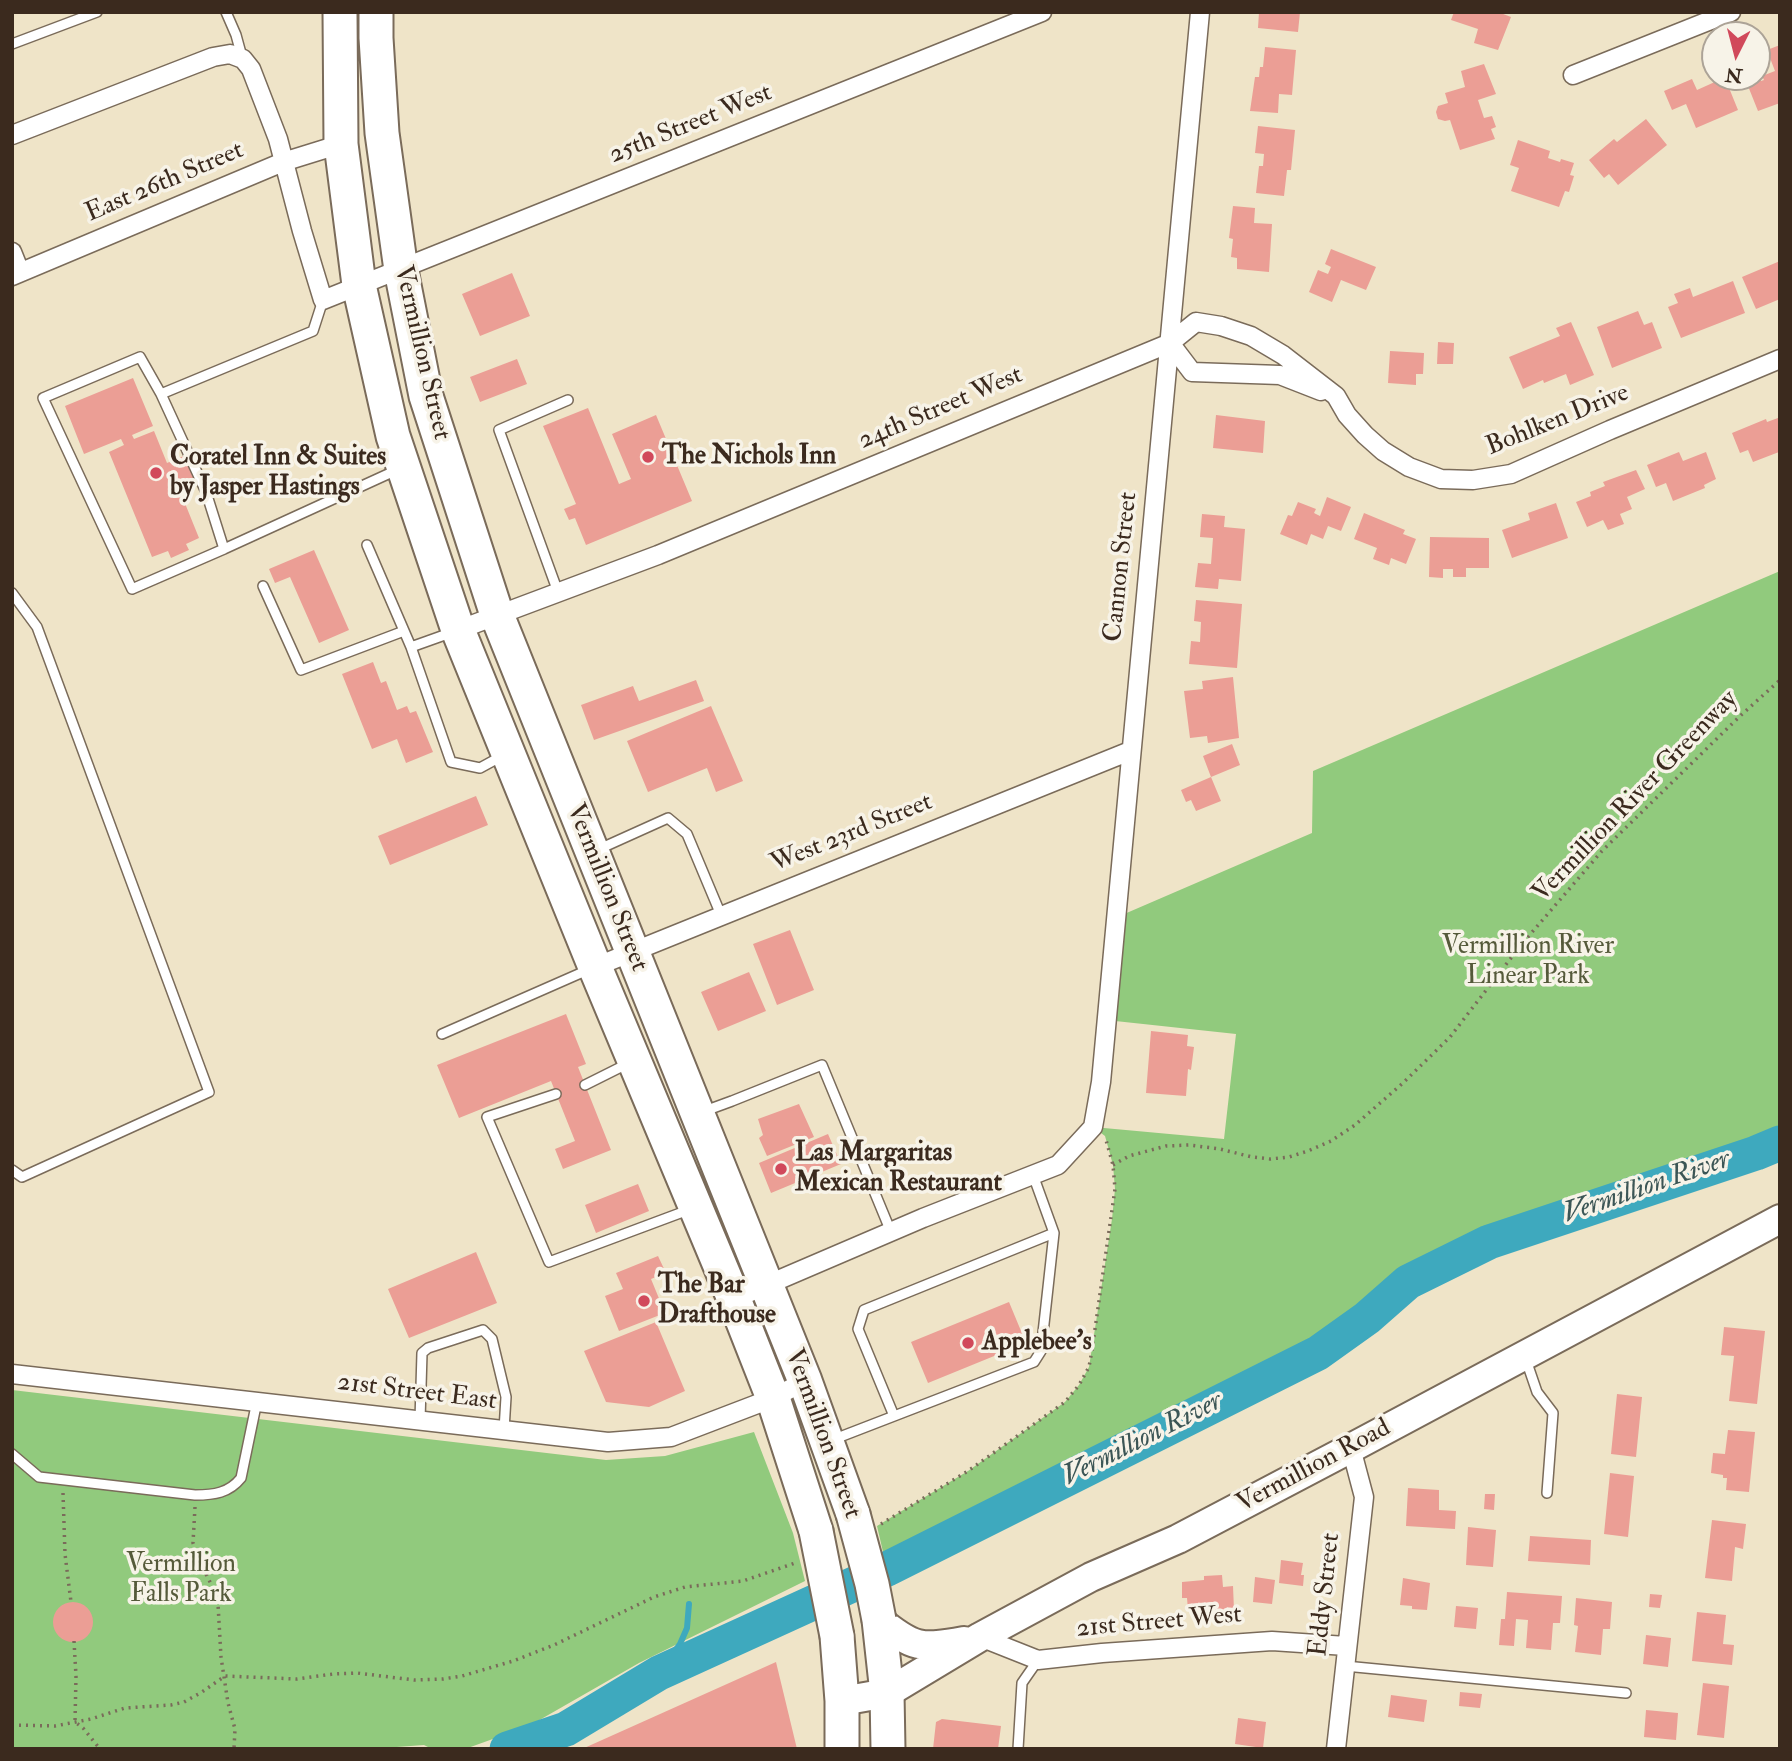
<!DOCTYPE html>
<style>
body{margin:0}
#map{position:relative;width:1792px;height:1761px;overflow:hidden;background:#efe4c8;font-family:"IM FELL Double Pica",serif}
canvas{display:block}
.frame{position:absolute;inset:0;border:14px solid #3b2a1e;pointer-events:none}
.north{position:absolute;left:1701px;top:21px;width:70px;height:70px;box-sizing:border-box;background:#f7f3e8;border:2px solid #aca397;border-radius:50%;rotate:186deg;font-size:19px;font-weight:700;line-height:28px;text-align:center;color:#3b2a1e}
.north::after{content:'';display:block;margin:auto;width:24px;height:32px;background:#d1495b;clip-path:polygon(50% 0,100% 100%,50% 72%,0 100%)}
</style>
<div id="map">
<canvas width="1792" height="1761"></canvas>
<div class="frame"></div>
<div class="north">N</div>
</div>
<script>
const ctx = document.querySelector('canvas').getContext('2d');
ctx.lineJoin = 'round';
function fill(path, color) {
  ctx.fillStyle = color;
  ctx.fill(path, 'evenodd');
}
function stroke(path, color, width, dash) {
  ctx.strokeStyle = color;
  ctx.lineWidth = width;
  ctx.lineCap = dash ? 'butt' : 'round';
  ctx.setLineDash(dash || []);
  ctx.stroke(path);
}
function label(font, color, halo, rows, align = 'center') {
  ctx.font = font + ' "IM FELL Double Pica",serif';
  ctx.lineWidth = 7;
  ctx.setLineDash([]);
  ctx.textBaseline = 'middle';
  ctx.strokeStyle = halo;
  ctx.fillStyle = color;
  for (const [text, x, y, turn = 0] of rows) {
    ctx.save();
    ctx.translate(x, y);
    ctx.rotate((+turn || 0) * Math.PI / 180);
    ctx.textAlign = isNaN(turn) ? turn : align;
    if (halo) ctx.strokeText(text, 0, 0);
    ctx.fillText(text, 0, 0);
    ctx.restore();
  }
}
const green = new Path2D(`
 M 1780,571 L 1780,1143 L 1756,1153 L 1489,1242 L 1408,1282 L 1367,1318 L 1318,1353 L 887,1569 L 877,1526 L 968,1471 L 1065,1402 L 1079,1385 L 1089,1367 L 1112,1219 L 1115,1189 L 1113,1165 L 1105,1136 L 1093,1127 L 1224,1139 L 1236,1034 L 1106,1020 L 1115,918 L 1312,833 L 1313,771 Z
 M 12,1390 L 606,1460 L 665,1456 L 754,1432 L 793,1533 L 805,1581 L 639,1663 L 529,1726 L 465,1749 L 432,1749 L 424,1745 L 369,1749 L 12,1749 Z`);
const stream = new Path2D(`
 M 659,1673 L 680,1644 L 687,1628 L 689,1604`);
const river = new Path2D(`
 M 507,1749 L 566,1729 L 659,1673 L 887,1569 L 1318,1353 L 1367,1318 L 1408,1282 L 1489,1242 L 1756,1153 L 1780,1143`);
const building = new Path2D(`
 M 1259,12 L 1300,12 L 1298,32 L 1258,28 Z
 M 1454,12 L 1498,12 L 1511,17 L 1498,50 L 1474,43 L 1478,29 L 1451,20 Z
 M 1780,45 L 1780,103 L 1758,111 L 1746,81 L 1759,76 L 1761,81 L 1764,80 L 1762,76 L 1775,71 L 1767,50 Z
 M 1265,47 L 1296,50 L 1292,95 L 1279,94 L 1278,113 L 1250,111 L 1255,77 L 1259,77 L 1260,67 L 1263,67 Z
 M 1484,64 L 1496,94 L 1478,100 L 1484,118 L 1492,116 L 1496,127 L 1491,129 L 1495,139 L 1460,150 L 1450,120 L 1445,121 L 1438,119 L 1436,112 L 1438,106 L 1448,103 L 1445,93 L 1465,87 L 1461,71 Z
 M 1692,79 L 1697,90 L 1717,81 L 1718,85 L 1727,83 L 1738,110 L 1696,128 L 1686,104 L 1672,110 L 1664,91 Z
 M 1646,119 L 1667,145 L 1618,185 L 1609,174 L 1604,178 L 1589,160 L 1614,139 L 1617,142 Z
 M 1258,126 L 1295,130 L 1291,170 L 1287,170 L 1284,196 L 1256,193 L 1259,166 L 1263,166 L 1264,154 L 1255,153 Z
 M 1518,140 L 1550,151 L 1548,158 L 1560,162 L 1561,159 L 1574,163 L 1570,175 L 1574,176 L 1569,192 L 1565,191 L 1559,207 L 1511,191 L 1519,168 L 1510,165 Z
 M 1233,206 L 1255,208 L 1254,223 L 1272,224 L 1269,272 L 1237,269 L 1237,258 L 1231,257 L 1233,239 L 1229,238 Z
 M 1331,249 L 1376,267 L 1366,290 L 1341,280 L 1332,302 L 1309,292 L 1318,270 L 1328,274 L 1331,267 L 1325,264 Z
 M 1780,261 L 1780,299 L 1756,309 L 1742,277 Z
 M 512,273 L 530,316 L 480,336 L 462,294 Z
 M 1733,281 L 1745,313 L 1681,338 L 1668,307 L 1678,303 L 1674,294 L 1690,288 L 1693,297 Z
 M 1638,311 L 1644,325 L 1652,322 L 1662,348 L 1612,368 L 1597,327 Z
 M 1571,322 L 1594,375 L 1570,385 L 1566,374 L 1544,383 L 1543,380 L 1523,389 L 1509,357 L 1560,336 L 1556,328 Z
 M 1438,342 L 1454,343 L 1453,364 L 1437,364 Z
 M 1390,351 L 1424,353 L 1423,374 L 1416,374 L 1416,385 L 1388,383 Z
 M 517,359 L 527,384 L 480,402 L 470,377 Z
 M 133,378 L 153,426 L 132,435 L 134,439 L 154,431 L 167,463 L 186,455 L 198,484 L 180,491 L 199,538 L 186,544 L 189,550 L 171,558 L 168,551 L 152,557 L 109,452 L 124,445 L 121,439 L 84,454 L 65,406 Z
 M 588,408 L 619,484 L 631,479 L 612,434 L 656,415 L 692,501 L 586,545 L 575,518 L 569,520 L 564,509 L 576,504 L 543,426 Z
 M 1216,415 L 1265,421 L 1263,453 L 1213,448 Z
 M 1778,418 L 1780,448 L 1778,449 L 1779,452 L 1753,462 L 1748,450 L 1740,453 L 1732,433 L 1766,419 L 1767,422 Z
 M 1679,452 L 1683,461 L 1706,452 L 1716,479 L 1704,485 L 1705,488 L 1673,501 L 1666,483 L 1656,487 L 1647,465 Z
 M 1636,470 L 1645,489 L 1627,497 L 1632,509 L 1620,514 L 1624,524 L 1608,530 L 1603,520 L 1587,527 L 1576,502 L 1591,496 L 1590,492 L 1605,486 L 1603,482 Z
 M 1327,497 L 1351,507 L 1341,531 L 1328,526 L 1323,539 L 1311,534 L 1307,545 L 1280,534 L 1288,515 L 1292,516 L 1298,502 L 1316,509 L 1314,513 L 1320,516 Z
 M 1556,503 L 1568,538 L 1512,558 L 1502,530 L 1530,520 L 1528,513 Z
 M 1364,513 L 1405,530 L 1403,534 L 1416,539 L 1406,564 L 1391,558 L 1389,565 L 1373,559 L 1377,548 L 1354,539 Z
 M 1202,514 L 1225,516 L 1224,527 L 1245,529 L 1241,581 L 1219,579 L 1218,589 L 1195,587 L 1198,563 L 1211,564 L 1213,538 L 1200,537 Z
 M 1430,537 L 1489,538 L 1489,568 L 1466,568 L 1466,577 L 1453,577 L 1453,569 L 1443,569 L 1443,578 L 1429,577 Z
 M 314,550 L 349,630 L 319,643 L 290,577 L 275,583 L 269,569 Z
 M 1196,600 L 1242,604 L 1237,668 L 1189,664 L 1191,641 L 1200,642 L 1201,622 L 1194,621 Z
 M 373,662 L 381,683 L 386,681 L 397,710 L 407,706 L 410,713 L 416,711 L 433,752 L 406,763 L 397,739 L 372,749 L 342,674 Z
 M 1233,677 L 1239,738 L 1208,743 L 1207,736 L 1190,738 L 1184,691 L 1203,689 L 1202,681 Z
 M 696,680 L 704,701 L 594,740 L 581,705 L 633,686 L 639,701 Z
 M 711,706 L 743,781 L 716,792 L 707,768 L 648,792 L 627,741 Z
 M 1232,744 L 1240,765 L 1211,777 L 1203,756 Z
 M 1211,777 L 1221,801 L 1196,811 L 1191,800 L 1186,802 L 1181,790 Z
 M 476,796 L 488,825 L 390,865 L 378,836 Z
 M 790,930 L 814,990 L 777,1005 L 753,944 Z
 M 749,972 L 766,1011 L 718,1031 L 701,992 Z
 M 566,1014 L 586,1064 L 578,1067 L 611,1150 L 563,1169 L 555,1149 L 575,1141 L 551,1081 L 459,1118 L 437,1065 Z
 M 1151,1031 L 1188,1035 L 1187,1046 L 1194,1047 L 1191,1070 L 1188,1069 L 1186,1096 L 1146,1093 Z
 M 799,1104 L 814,1137 L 767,1156 L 759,1138 L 763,1135 L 758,1119 Z
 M 828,1134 L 841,1164 L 771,1193 L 759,1163 Z
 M 638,1184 L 649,1211 L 596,1233 L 585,1205 Z
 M 476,1252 L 497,1303 L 409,1338 L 388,1289 Z
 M 658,1256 L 666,1273 L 651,1279 L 665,1313 L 619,1331 L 605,1296 L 623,1289 L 616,1273 Z
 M 1009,1302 L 1026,1343 L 928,1383 L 911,1342 Z
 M 656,1322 L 685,1391 L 649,1407 L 606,1402 L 584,1351 Z
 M 1724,1327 L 1765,1331 L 1757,1404 L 1729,1401 L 1734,1356 L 1721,1355 Z
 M 1617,1394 L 1642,1397 L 1636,1457 L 1611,1454 Z
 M 1728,1430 L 1755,1432 L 1749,1492 L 1726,1490 L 1727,1478 L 1723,1478 L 1723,1475 L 1711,1473 L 1713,1453 L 1725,1454 Z
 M 1610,1473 L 1634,1476 L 1628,1537 L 1604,1534 Z
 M 1408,1488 L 1439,1490 L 1439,1510 L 1456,1511 L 1455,1529 L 1406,1526 Z
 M 1485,1494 L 1495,1494 L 1494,1510 L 1484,1509 Z
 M 1712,1520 L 1746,1524 L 1743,1549 L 1735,1547 L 1732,1581 L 1705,1578 Z
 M 1468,1527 L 1496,1530 L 1493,1567 L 1466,1565 Z
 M 1530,1536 L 1591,1540 L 1590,1565 L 1528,1561 Z
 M 1281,1560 L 1303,1563 L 1301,1575 L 1304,1575 L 1303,1586 L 1279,1583 Z
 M 1222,1575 L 1223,1587 L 1233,1586 L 1234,1610 L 1188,1610 L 1187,1598 L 1182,1598 L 1182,1582 L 1204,1580 L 1204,1576 Z
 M 1255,1577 L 1275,1580 L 1272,1604 L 1253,1602 Z
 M 1403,1578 L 1430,1583 L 1427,1610 L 1412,1609 L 1412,1606 L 1400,1605 Z
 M 1507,1592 L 1562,1596 L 1560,1623 L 1553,1623 L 1551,1650 L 1526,1648 L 1528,1620 L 1516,1619 L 1514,1646 L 1499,1645 L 1501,1619 L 1505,1619 Z
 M 1650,1594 L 1662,1595 L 1660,1608 L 1649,1607 Z
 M 1576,1598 L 1612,1602 L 1610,1629 L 1603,1629 L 1601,1655 L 1575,1652 L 1578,1626 L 1574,1625 Z
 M53 1622a20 20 0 1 1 40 0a20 20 0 1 1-40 0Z
 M 1456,1606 L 1478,1608 L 1476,1629 L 1454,1627 Z
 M 1697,1612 L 1726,1615 L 1723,1644 L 1734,1645 L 1732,1665 L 1692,1661 Z
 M 1646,1635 L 1671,1638 L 1668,1667 L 1643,1664 Z
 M 776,1662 L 797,1749 L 582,1749 Z
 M 1703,1683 L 1729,1686 L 1724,1738 L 1697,1735 Z
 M 1460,1692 L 1482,1694 L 1480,1708 L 1459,1706 Z
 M 1391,1695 L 1427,1700 L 1424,1722 L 1388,1717 Z
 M 1646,1710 L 1678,1713 L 1676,1740 L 1644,1737 Z
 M 1238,1718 L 1266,1722 L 1263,1748 L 1235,1744 Z
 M 942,1719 L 1001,1726 L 998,1749 L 933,1749 L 936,1722 Z`);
const path = new Path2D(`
 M 1113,1165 L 1129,1156 L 1166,1146 L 1189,1145 L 1220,1149 L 1252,1157 L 1270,1159 L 1289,1157 L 1308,1151 L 1331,1141 L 1355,1125 L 1403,1083 L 1450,1037 L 1521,945 L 1602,851 L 1739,717 L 1780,680
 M 63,1493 L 65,1554 L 71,1602
 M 195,1507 L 193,1543 L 199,1560 L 211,1584 L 218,1604 L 221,1657 L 228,1703 L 235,1729 L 234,1749
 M 881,1524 L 968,1471 L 1065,1402 L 1079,1385 L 1089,1367 L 1092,1350 L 1115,1189 L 1113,1165 L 1106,1140
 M 74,1641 L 76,1676 L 75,1722 L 83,1728 L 100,1749
 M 12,1725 L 55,1726 L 91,1719 L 125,1708 L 171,1705 L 184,1702 L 202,1692 L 225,1676 L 297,1679 L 333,1674 L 357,1673 L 414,1680 L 443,1679 L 462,1676 L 513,1661 L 554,1645 L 654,1597 L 685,1587 L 743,1581 L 798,1562`);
const lane = new Path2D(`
 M 226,12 L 236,35 L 242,57
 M 12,44 L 97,12
 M 161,394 L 206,492 L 224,549 L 132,589 L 43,398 L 140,357 L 161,394 L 313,331 L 323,300
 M 367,545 L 411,647 L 453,632
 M 224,549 L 399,469
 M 263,586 L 301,670 L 404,631
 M 558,592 L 499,430 L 568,400
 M 12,593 L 37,627 L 209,1092 L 22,1177 L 12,1170
 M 411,647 L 451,762 L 480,768 L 502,756
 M 597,850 L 668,818 L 687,834 L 721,915
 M 442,1034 L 590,969
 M 585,1085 L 627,1064
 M 556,1094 L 487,1117 L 549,1262 L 691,1209
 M 702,1112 L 732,1101 L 822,1065 L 891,1232
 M 1525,1357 L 1537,1392 L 1553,1413 L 1547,1493
 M 894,1416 L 858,1329 L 864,1310 L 1054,1233
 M 420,1420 L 422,1353 L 428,1348 L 483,1330 L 492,1339 L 506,1397 L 504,1430
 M 832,1440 L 1034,1362 L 1041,1351 L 1054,1233 L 1033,1175
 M 12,1454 L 39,1477 L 195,1495 C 214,1495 229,1493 241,1478 L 257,1401
 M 1345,1666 L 1626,1693
 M 1018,1749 L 1022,1683 L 1038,1660`);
const street = new Path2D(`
 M 1573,75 L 1731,12
 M 12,135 L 213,57 L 230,54 L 243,59 L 251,69 L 278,139 L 302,231 L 323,300 L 1042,12
 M 12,252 L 20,272
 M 12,276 L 283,162 L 341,144
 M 1170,343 L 1192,372 L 1280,375 L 1321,391
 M 458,630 L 658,555 L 1170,343 L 1196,322 L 1221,326 L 1251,336 L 1283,355 L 1336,396 L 1347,415 L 1365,435 L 1383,451 L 1409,467 L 1441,479 L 1473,480 L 1511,474 L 1610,430 L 1780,359
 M 595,967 L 1130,751
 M 734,1299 L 923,1218 L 1058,1165 L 1093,1127 L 1101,1082 L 1200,12
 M 12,1374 L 608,1442 L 671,1437 L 773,1398 L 805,1381
 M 980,1637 L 1038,1660 L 1102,1653 L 1272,1641 L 1346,1646
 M 1336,1749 L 1364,1497 L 1351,1448`);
const primary = new Path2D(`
 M 879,1620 C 913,1648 921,1649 964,1641
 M 842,1701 L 887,1693 L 980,1637 L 1091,1577 L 1178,1539 L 1351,1448 L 1780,1219`);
const highway = new Path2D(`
 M 340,12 L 341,144 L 359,285 L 393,436 L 458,630 L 595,967 L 734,1299 L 773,1398 L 816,1531
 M 376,12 L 376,38 L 382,133 L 401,270 L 426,396 L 497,615 L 805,1381 L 853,1514
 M 879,1620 L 887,1693 L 888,1749
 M 837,1636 L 842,1701 L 842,1749`);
const highwayBridge = new Path2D(`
 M 853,1514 L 872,1584 L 879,1620
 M 816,1531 L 837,1636`);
const markers = [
 [648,457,7,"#d1495b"],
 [156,473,7,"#d1495b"],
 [781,1169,7,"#d1495b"],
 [644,1301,7,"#d1495b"],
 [968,1343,7,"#d1495b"]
];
const streetNames = [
 ["25th Street West",691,125,-22],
 ["East 26th Street",165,183,-23],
 ["Vermillion Street",421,353,77],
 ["24th Street West",941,409,-23],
 ["Bohlken Drive",1558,421,-22],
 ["Cannon Street",1122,567,-84],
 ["Vermillion River Greenway",1636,797,-46],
 ["West 23rd Street",852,834,-22],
 ["Vermillion Street",606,888,68],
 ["21st Street East",417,1393,7],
 ["Vermillion Street",822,1434,70],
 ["Vermillion Road",1314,1467,-28],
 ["Eddy Street",1326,1595,-84],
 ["21st Street West",1159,1623,-5]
];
const poiNames = [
 ["The Nichols Inn",662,457],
 ["Coratel Inn & Suites",170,458],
 ["by Jasper Hastings",170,488],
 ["Las Margaritas",795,1154],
 ["Mexican Restaurant",795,1184],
 ["The Bar",658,1286],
 ["Drafthouse",658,1316],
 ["Applebee's",982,1343]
];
const parkNames = [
 ["Vermillion River",1528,947],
 ["Linear Park",1528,977],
 ["Vermillion",181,1565],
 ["Falls Park",181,1595]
];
const waterNames = [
 ["Vermillion River",1647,1188,-19],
 ["Vermillion River",1143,1440,-27]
];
fill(green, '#91ca7d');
stroke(stream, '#3ea9be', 6);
stroke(river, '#3ea9be', 35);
fill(building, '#eb9e95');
stroke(lane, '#7a6b5a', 12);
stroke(street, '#7a6b5a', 21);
stroke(primary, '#7a6b5a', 32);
stroke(highway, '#7a6b5a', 37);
stroke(path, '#7a6b5a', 3.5, [2, 5]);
stroke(lane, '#fff', 9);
stroke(street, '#fff', 18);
stroke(primary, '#fff', 28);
stroke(highway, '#fff', 33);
stroke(highwayBridge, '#7a6b5a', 37, []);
stroke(highwayBridge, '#fff', 33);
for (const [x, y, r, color] of markers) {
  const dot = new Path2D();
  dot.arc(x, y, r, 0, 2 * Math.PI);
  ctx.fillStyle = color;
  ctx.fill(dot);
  stroke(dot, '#f7f3e8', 2.5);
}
label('26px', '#3b2a1e', '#f7f3e8', streetNames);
label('bold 26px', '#3b2a1e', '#f7f3e8', poiNames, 'left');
label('26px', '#555a3a', '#f7f3e8', parkNames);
label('italic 28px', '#3c5656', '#f7f3e8', waterNames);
</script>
